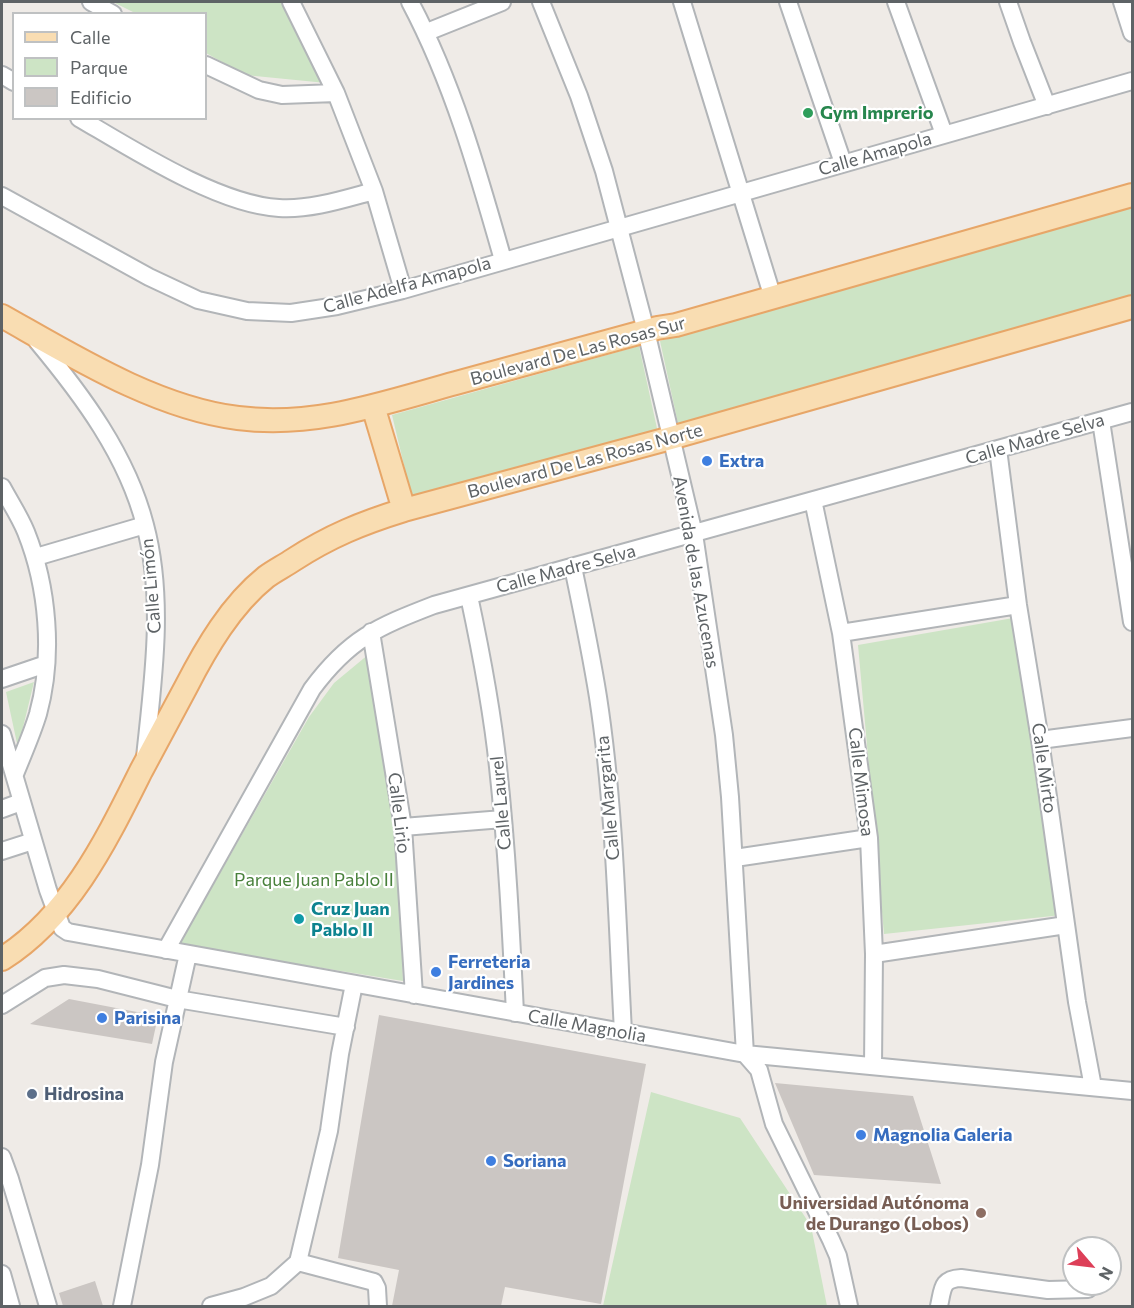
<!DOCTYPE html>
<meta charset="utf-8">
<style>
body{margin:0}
#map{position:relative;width:1134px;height:1308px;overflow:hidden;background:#efebe7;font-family:Commissioner,sans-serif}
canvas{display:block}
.frame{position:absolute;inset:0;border:3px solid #5e6366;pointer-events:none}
.legend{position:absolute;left:12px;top:12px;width:195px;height:108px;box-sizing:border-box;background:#fff;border:2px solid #bfc1c2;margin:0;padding:8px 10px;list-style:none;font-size:18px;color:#5e6366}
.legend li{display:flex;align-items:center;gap:12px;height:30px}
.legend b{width:30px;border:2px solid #bfc1c2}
.north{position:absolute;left:1062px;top:1236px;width:60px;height:60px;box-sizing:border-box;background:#fff;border:2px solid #bfc1c2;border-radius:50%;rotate:118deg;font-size:16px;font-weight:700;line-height:24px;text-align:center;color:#5e6366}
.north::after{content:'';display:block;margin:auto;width:21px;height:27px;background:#dd3f58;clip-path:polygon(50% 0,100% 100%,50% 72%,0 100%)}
</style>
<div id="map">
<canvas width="1134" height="1308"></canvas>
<div class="frame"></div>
<ul class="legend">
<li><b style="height:8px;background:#f9ddb2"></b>Calle</li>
<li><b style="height:16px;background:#cde4c5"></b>Parque</li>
<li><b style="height:16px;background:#cbc6c3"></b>Edificio</li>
</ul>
<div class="north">N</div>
</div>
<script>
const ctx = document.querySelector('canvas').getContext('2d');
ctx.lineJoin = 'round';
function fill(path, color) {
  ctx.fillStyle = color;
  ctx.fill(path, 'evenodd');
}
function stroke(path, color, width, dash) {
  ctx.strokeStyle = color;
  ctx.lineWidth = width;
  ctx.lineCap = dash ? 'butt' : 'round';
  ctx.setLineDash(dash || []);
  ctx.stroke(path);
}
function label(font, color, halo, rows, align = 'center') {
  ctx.font = font + ' Commissioner,sans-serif';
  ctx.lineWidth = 4.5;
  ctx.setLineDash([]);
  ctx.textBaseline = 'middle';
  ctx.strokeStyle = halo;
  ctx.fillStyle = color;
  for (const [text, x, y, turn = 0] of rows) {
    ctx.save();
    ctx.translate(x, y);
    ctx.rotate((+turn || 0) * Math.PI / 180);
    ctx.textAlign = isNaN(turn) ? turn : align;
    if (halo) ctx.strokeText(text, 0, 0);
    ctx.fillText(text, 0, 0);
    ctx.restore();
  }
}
const green = new Path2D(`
 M 113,2 L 282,2 L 326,83 L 245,75 L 206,53 L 206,14 L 135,13 Z
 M 1132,207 L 1132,299 L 679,428 L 660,341 Z
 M 639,346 L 658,433 L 413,503 L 392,415 Z
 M 1019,617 L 1062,915 L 884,934 L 858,645 Z
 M 369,654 L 397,829 L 403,981 L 179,945 L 309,717 L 334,683 Z
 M 34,682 L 18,748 L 6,692 Z
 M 651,1092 L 740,1118 L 811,1226 L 827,1306 L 603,1306 Z`);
const building = new Path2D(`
 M 69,999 L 158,1016 L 152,1044 L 30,1024 Z
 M 379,1015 L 646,1064 L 601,1304 L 505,1287 L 501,1306 L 392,1306 L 399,1270 L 338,1258 Z
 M 775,1083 L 913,1096 L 941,1184 L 814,1175 Z
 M 95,1281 L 103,1306 L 63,1306 L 59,1293 Z`);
const minor = new Path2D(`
 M 91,2 L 113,14
 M 291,2 L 336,93 L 374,191 L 403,290
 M 410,2 C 453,83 478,172 503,260
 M 541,2 L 579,96 L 604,171 L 646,331 L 694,534 L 724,735 L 730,797 L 745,1054
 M 682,2 L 773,298
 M 788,2 L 843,163
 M 896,2 L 944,134
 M 1008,2 L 1022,42 L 1047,106
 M 1122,2 L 1132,33
 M 427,32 L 502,2
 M 206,65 L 259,90 L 282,95 L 336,93
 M 2,75 L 14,82
 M 79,118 C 132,149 219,205 279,208 C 311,210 344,199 374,191
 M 2,196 L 149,277 L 198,300 L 247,311 L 291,313 L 337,306 L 403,290 L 1132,81
 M 37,341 C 82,395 127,455 145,525 C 165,600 153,680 145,757
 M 1101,421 L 1132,622
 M 998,449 L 1018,605 L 1040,740 L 1077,1002 L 1093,1087
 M 2,487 C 10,502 20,517 26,532 C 48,587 54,656 38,714 C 32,734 23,754 15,774
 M 813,500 L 841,633 L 869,838 L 874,954 L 873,1066
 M 36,557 L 145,525
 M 573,567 C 582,610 591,653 598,697 C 615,808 617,920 623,1032
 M 469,596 C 481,652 492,709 498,767 C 507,849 511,931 515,1013
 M 371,632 L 403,827 L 414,995
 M 841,633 L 1018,605
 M 2,679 L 46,664
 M 2,734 L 48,890 L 62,928 L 68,932 L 745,1054 L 1132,1091
 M 1040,740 L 1132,728
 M 2,809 L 21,802
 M 403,827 L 503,819
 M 2,851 L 33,841
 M 735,858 L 869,838
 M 166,950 L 312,689 C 349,639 377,627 434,605 L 1132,412
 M 874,954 L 1066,925
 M 2,1005 L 45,978 L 64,975 L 98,979 L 177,999 L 346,1027
 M 745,1054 L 759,1070 L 774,1124 L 831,1240 L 838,1256 L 849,1306
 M 2,1157 L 10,1179 L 48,1306
 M 298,1262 L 374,1282 L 377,1288 L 378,1306
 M 2,1274 L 11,1306
 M 122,1306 L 150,1165 L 164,1062 L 188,954
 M 211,1306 L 244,1297 L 271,1286 L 298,1262 L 329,1131 L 340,1054 L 354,984
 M 939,1306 C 943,1289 941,1279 961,1278 L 1048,1290 L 1088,1289`);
const major = new Path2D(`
 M 2,316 C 73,356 156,408 238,418 C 314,428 383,403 456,383 C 523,365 590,346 657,328 L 676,325 L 1132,195
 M 373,406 L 404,510
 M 2,959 C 70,916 106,841 141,771 C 156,743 171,715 186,687 C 206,648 231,605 266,577 C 274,571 284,566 293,560 C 330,536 362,523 404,510 L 671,438 L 1132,307`);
const markers = [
 [808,113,6,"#2e9e5b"],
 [707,461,6,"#3f7fe0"],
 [299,919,6,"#0f9aa8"],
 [436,972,6,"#3f7fe0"],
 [102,1018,6,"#3f7fe0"],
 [32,1094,6,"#5c6f8a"],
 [861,1135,6,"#3f7fe0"],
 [491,1161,6,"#3f7fe0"],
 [981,1213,6,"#8d6e63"]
];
const leisureNames = [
 ["Gym Imprerio",820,113]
];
const streetNames = [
 ["Calle Amapola",875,154,-16],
 ["Calle Adelfa Amapola",407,285,-15],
 ["Boulevard De Las Rosas Sur",578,351,-15],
 ["Calle Madre Selva",1035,439,-16],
 ["Boulevard De Las Rosas Norte",585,461,-15],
 ["Calle Madre Selva",566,569,-15],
 ["Avenida de las Azucenas",696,572,80],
 ["Calle Limón",151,586,-95],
 ["Calle Mirto",1044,768,82],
 ["Calle Mimosa",861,782,83],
 ["Calle Margarita",608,798,-95],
 ["Calle Laurel",501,803,-95],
 ["Calle Lirio",399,813,83],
 ["Calle Magnolia",587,1026,10]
];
const shopNames = [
 ["Extra",719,461],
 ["Ferreteria",448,962],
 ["Jardines",448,983],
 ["Parisina",114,1018],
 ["Magnolia Galeria",873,1135],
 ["Soriana",503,1161]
];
const parkNames = [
 ["Parque Juan Pablo II",314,880]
];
const cultureNames = [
 ["Cruz Juan",311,909],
 ["Pablo II",311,930]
];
const serviceNames = [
 ["Hidrosina",44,1094]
];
const educationNames = [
 ["Universidad Autónoma",969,1203],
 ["de Durango (Lobos)",969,1224]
];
fill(green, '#cde4c5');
fill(building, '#cbc6c3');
stroke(minor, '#b2b5b8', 20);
stroke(major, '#e7a668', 26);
stroke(minor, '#fff', 16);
stroke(major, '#f9ddb2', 22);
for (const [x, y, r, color] of markers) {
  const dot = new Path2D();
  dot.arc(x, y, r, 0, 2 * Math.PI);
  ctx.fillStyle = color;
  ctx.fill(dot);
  stroke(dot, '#fff', 2);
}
label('bold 18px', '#27864d', '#fff', leisureNames, 'left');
label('18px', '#5e6366', '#fff', streetNames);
label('bold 18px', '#366cbe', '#fff', shopNames, 'left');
label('18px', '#48803b', '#fff', parkNames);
label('bold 18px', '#0d838f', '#fff', cultureNames, 'left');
label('bold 18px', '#4e5e75', '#fff', serviceNames, 'left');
label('bold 18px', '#785e54', '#fff', educationNames, 'right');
</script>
